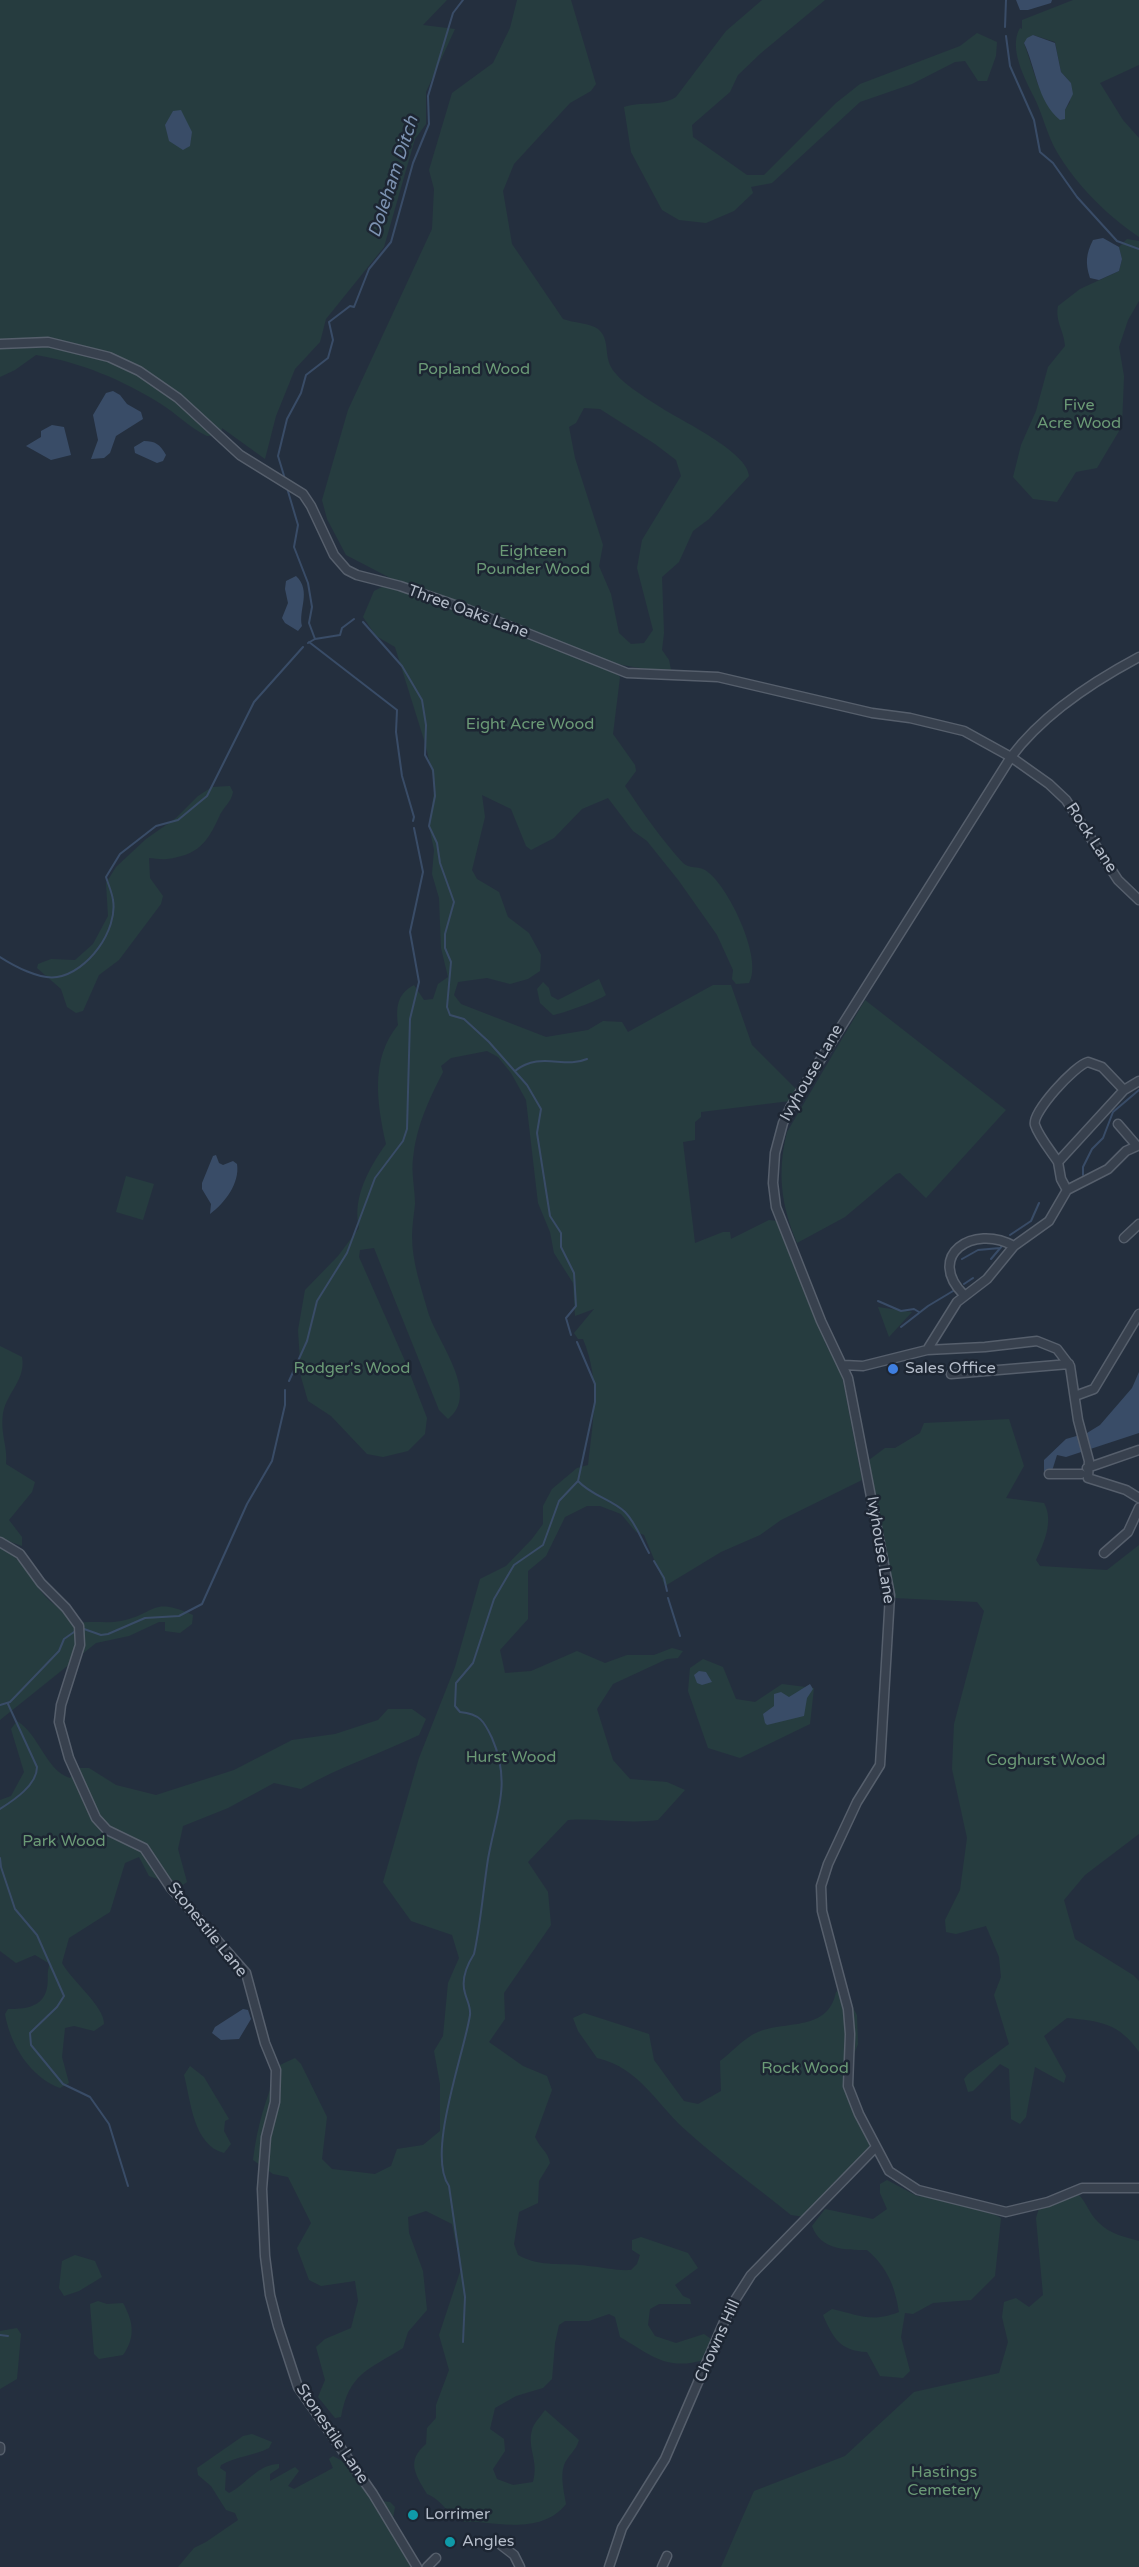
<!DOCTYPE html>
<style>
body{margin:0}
canvas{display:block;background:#242f3e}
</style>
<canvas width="1139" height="2567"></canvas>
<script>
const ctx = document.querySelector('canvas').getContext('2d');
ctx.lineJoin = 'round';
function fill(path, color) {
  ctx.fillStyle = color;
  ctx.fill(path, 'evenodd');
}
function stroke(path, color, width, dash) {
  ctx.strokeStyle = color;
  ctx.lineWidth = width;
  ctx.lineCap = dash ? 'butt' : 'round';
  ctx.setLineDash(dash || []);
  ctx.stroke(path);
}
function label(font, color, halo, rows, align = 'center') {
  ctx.font = font + ' "Varela Round",sans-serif';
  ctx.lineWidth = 5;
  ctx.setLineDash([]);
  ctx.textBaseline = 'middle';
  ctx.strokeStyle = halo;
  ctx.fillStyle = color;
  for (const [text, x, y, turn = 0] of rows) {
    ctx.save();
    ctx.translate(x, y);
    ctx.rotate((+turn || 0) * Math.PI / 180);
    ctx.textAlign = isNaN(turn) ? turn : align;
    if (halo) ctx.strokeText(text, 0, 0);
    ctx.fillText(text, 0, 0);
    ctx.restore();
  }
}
const green = new Path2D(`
 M 0,0 L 447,0 L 423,25 L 455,29 L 426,92 L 426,124 L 415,139 L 384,247 L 326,319 L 320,342 L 295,369 L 276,416 L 265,459 L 222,428 L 221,435 L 207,436 C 190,428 177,414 161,404 C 123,380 80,362 36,355 L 15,370 L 0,377 Z
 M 517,0 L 571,0 L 596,84 L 591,91 L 570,103 L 514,164 L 503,191 L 512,244 L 563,319 C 573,323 590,323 598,329 C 610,339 604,354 611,367 C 618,381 646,398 660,407 C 680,420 748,452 749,476 L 709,519 L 693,531 L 679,562 L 662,577 L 664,633 L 662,650 L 669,660 L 671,670 L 668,673 L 611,663 L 469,605 L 398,582 L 346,555 L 327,519 L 322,500 L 348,410 L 432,229 L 434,189 L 429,170 L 452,93 L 493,63 L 510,28 ZM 584,408 L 600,409 L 655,444 L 676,460 L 681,476 L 642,540 L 637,568 L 653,630 L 644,643 L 631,644 L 619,633 L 611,594 L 599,566 L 603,545 L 575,458 L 569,427 L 576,423 Z
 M 762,0 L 825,0 L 761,53 L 738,75 L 730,92 L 692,125 L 693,137 L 747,175 L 764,175 L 836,103 L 860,84 L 960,46 L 977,33 L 997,42 L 996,56 L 987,81 L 978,81 L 965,61 L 955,62 L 912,84 L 860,102 L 772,183 L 751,187 L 753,193 L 734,211 L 706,223 L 679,220 L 662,210 L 631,152 L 624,107 C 642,101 661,107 676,97 L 726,31 Z
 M 1073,0 L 1139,0 L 1139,65 L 1100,83 L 1123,120 L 1139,138 L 1139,237 C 1107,215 1077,186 1057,152 C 1047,135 1043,115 1034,97 C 1025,79 1008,48 1020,28 L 1022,29 L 1022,20 ZM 1033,35 L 1055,42 L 1061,72 L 1071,83 L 1070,102 L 1065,110 L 1038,85 L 1024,43 Z
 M 1127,239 L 1139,241 L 1139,301 L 1128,320 L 1119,347 L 1124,376 L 1122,426 L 1097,468 L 1076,472 L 1057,502 L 1033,499 L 1013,477 L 1021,445 L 1036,411 L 1048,367 L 1065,346 C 1064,330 1055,322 1058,306 L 1080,289 L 1119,271 L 1122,259 L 1119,247 Z
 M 386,585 L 435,600 L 614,670 L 620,677 L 613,734 L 635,765 L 636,771 L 625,786 C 643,813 662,840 683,863 C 689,869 698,866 705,870 C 727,883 764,959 749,983 L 736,984 L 732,979 L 733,970 L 717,935 L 679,881 L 647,841 L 633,831 L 608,798 L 582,809 L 554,838 L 531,850 L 526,846 L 511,809 L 482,795 L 485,817 L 472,870 L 477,879 L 499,892 L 508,917 L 529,933 L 541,955 L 540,971 L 528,979 L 510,984 L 487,978 L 458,982 L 454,995 L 461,1004 L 546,1037 L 588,1030 L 603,1021 L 622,1022 L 628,1032 L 713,985 L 731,985 L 752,1045 L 797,1090 L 790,1101 L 701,1112 L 701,1117 L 695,1122 L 695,1140 L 683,1142 L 695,1243 L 723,1232 L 730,1232 L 731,1239 L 769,1220 L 777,1221 L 826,1345 L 841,1371 L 862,1480 L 781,1520 L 760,1535 L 721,1552 L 665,1586 L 644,1535 L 636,1532 L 621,1514 L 600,1506 L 587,1506 L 565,1517 L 546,1556 L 528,1571 L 528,1619 L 500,1650 L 505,1673 L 531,1671 L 577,1651 L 605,1663 L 627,1655 L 654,1655 L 672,1648 L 683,1651 L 678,1658 L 667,1659 L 613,1684 L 597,1709 L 613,1760 L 630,1779 L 667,1782 L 685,1790 L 658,1820 C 626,1824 600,1818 568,1820 L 528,1862 L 548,1892 L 551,1925 L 504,1993 L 505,2019 L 489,2042 L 523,2066 L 547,2076 L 552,2090 L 535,2137 C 540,2148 548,2152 550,2163 L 539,2181 L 538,2203 L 519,2212 L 514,2244 L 518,2255 C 541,2268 563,2262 588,2266 C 603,2267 616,2271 631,2270 L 637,2264 L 640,2255 L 632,2250 L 632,2240 L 641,2237 L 688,2253 L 698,2268 L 675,2285 L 683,2296 L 690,2299 L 691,2304 L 659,2304 L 650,2309 L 648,2325 L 655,2336 L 676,2343 L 704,2334 L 714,2341 L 704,2360 C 666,2371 651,2355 620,2337 L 615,2317 L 609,2314 L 589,2321 L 565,2321 L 559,2325 L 555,2343 L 552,2379 L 543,2388 L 516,2396 L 495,2408 L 490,2429 L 504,2439 L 505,2451 L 493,2469 L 497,2479 L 513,2485 L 533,2482 C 539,2460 527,2449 532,2430 C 533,2424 541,2416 545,2410 L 579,2440 C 576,2451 568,2455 564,2465 C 560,2477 564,2492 566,2504 C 545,2531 508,2525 478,2522 C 473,2521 464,2523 460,2520 C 447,2515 443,2500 427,2494 C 415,2474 406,2461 426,2444 L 427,2428 L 436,2418 L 436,2405 L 449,2370 L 439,2335 L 461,2269 L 452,2224 L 426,2211 L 408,2217 L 409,2233 L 423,2271 L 427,2310 L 408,2332 L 403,2348 C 368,2370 349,2373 341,2417 L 335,2418 L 318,2397 L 325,2380 L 316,2347 L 325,2339 L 351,2328 L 358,2301 L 355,2281 L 321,2286 L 309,2280 L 297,2248 L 311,2223 L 288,2177 L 273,2174 L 253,2160 C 257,2126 266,2097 280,2065 L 295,2058 L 301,2064 L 327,2117 L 322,2159 L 332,2169 L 375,2174 L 391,2166 L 397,2149 L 423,2145 L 440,2131 L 440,2084 L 434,2051 L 443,2036 L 448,1983 L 459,1958 L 452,1935 L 411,1921 L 383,1882 L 419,1758 L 455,1667 L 480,1579 L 506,1566 L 532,1539 L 543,1524 L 543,1506 L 552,1489 L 577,1468 L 588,1465 C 593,1420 601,1382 583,1339 L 578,1339 L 574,1333 L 594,1309 L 575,1316 L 573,1283 L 554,1253 L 550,1232 L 538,1203 L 526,1100 L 511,1073 L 498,1057 L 487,1051 L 451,1058 L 441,1066 L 443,1072 C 429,1099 416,1127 413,1158 C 411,1173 415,1189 415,1204 C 414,1214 412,1225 412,1236 C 412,1262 421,1287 428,1312 C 437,1342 481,1394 448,1419 L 439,1410 L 374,1248 L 360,1250 L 359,1257 L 405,1361 L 427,1418 L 425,1434 L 408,1451 L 383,1457 L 367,1454 L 331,1416 L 308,1401 L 301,1377 L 298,1330 L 305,1290 L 338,1256 L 359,1228 C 352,1198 369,1168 386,1144 C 377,1104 370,1059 398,1025 C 396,1007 397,994 414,985 L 424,1000 L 433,999 L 438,984 L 448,977 L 441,948 L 439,898 L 432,874 L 434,850 L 429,826 L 435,785 L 425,743 L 395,647 L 376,636 L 363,617 L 374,591 Z
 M 230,786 L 233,792 C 231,803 223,807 219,817 C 207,843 198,855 167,859 C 161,860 155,858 149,858 L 150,878 L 163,896 L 161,904 L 119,960 L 99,975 L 83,1011 L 76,1013 L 67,1007 L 61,989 L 37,968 L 38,964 L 51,959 L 75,960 L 93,944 L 108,916 L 106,883 L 116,867 L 146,839 L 176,818 L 198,796 L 212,787 Z
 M 599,979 L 606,995 C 600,1000 561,1014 553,1015 L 540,1003 L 537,989 L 543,982 L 549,988 L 551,996 L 558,1000 Z
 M 865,1000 L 1006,1110 L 926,1198 L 900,1173 L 896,1174 L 845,1217 L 797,1243 C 781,1205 777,1172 787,1132 Z
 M 126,1176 L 154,1184 L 143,1220 L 116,1212 Z
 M 878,1307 L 912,1312 L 889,1337 Z
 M 0,1346 L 22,1357 C 26,1380 7,1392 3,1413 C 0,1435 8,1446 6,1464 L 35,1482 L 32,1492 L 9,1520 L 22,1537 L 22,1546 L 0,1538 Z
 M 1009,1419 L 1024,1466 L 1006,1498 L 1044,1503 C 1054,1521 1044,1543 1036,1560 L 1040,1566 L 1107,1570 L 1139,1545 L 1139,1834 L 1085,1875 L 1064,1900 L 1075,1939 L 1133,1975 L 1139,1981 L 1139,2052 C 1119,2023 1100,2021 1067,2018 L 1044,2036 L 1066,2076 L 1064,2083 L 1035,2067 L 1026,2117 L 1020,2124 L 1011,2119 L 1009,2069 L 1000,2064 L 973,2091 L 968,2092 L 964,2079 L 968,2074 L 1009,2044 L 994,1995 L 1001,1977 L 999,1957 L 986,1926 L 956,1934 L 946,1932 L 945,1920 L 960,1890 L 967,1838 L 952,1769 L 954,1724 L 984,1611 L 977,1602 L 894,1598 L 869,1460 L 885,1448 L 895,1448 L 920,1433 L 924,1423 Z
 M 0,1547 C 22,1557 29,1577 44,1595 C 53,1606 66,1611 74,1624 C 92,1620 107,1624 121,1621 C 157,1614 150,1596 193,1615 L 192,1624 L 180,1633 L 165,1631 L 165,1622 L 159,1622 L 129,1636 L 96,1643 L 0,1720 Z
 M 703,1659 L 723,1667 L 736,1699 L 755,1702 L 782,1684 L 814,1688 L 810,1724 L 740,1758 L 708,1748 L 688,1691 L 690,1668 Z
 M 388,1709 L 412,1709 L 426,1719 L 419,1735 C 380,1754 338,1767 301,1789 L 274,1783 L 228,1808 L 183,1826 L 178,1849 L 187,1882 L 180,1887 L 149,1876 L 139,1857 L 125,1863 L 110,1912 L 69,1938 L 62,1963 C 71,1980 105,2007 104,2024 L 94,2031 L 74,2026 L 65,2028 L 62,2057 L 69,2083 L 60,2088 C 30,2077 10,2044 5,2014 L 8,2009 C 24,2009 43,2008 47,1988 C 49,1980 46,1972 50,1964 L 35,1955 L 16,1963 L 0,1951 L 0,1800 L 11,1796 L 24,1772 L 11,1729 L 17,1721 C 39,1734 46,1771 70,1778 L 78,1768 L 89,1768 L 116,1785 L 156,1795 L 234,1770 L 292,1740 L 335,1734 L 378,1720 Z
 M 842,1989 L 857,2015 L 858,2044 L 850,2064 L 856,2098 L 875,2135 L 868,2148 L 805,2217 L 791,2215 C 757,2187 721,2162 689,2133 C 657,2106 641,2068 597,2058 L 578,2031 L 573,2018 L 584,2013 L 649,2034 L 654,2060 L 684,2101 L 698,2104 L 721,2091 L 720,2061 C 732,2052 745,2037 758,2032 C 787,2020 828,2032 836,1992 Z
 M 190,2066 L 204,2077 L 229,2119 L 225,2121 L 224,2131 L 231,2144 L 224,2153 C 193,2145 191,2101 184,2075 Z
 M 887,2180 L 917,2196 L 946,2199 L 986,2210 L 1001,2218 L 995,2276 L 971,2300 L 933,2303 L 913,2314 L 905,2313 L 901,2337 L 910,2371 L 903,2378 L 880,2376 L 867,2352 C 840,2351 833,2338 823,2315 L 832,2309 C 859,2315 871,2323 899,2312 C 895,2286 887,2267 867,2250 C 845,2250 821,2250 812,2226 L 825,2209 L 873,2219 L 887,2209 L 880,2193 L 880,2184 Z
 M 1073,2189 C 1086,2199 1088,2213 1099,2223 C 1110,2234 1125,2237 1139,2241 L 1139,2567 L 721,2567 L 754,2491 L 845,2456 L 914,2392 L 999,2373 L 1008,2342 L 1002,2317 L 1004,2302 L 1016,2298 L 1029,2307 L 1043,2295 L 1036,2218 L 1040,2205 Z
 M 75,2255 L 95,2261 L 102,2277 L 79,2291 L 64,2296 L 59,2288 L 62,2261 Z
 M 98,2301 L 107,2304 L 123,2303 C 133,2321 136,2337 123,2355 L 99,2359 L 94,2354 L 90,2304 Z
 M 17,2328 L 21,2334 L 17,2379 L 0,2389 L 0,2331 Z
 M 252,2434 L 272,2442 L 269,2448 C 253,2456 237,2456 221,2465 L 220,2468 L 226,2472 L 225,2490 L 229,2493 C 247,2484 258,2464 279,2464 L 279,2468 L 270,2474 L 270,2481 L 295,2467 L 299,2471 L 288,2486 L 294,2489 L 333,2468 L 329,2459 L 333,2456 L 363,2472 L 380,2501 L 390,2502 L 395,2507 L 393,2518 L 414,2567 L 178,2567 L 194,2548 L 206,2542 L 238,2520 L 235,2513 L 226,2510 L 211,2486 L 198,2475 L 197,2468 L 243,2436 Z`);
const water = new Path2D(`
 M 1016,0 L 1052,0 L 1051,3 L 1028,10 L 1020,10 Z
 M 1033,35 L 1055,43 L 1061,72 L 1071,83 L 1073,94 L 1065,110 L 1065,119 L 1060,120 C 1037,101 1036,68 1024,43 L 1027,38 Z
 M 181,110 L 192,132 L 190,146 L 183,150 L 169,141 L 165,125 L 173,111 Z
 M 1103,238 L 1119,247 L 1122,259 L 1119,271 L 1099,280 L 1090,278 C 1085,263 1086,254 1093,240 Z
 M 113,391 L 120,395 L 127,404 L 141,412 L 143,419 L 116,436 L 110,453 L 104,458 L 91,459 L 98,440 L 93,415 L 106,393 Z
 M 52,425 L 64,427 L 71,455 L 51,460 L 26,446 L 41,437 L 41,431 Z
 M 144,441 C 155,441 160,444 166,455 L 163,461 L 157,463 L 135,453 L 134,447 Z
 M 296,576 C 312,591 298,610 302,626 L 298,631 L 285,623 L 282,618 L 288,603 L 285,589 L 286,581 Z
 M 216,1155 L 219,1163 L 223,1165 L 233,1161 L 237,1164 C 240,1183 225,1203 210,1214 L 211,1204 L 202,1189 L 202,1183 L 213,1156 Z
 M 1139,1372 L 1139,1433 L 1066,1457 L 1057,1455 L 1052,1471 L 1044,1471 L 1044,1460 L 1066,1439 L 1087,1433 L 1100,1425 L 1132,1388 Z
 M 699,1671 L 706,1672 L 712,1682 L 702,1685 L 697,1683 L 694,1675 Z
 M 810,1684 L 813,1689 L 807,1698 L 804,1716 L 767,1725 L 765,1723 L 763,1714 L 774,1706 L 774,1694 L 781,1692 L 789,1697 Z
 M 243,2009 L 248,2010 L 251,2019 L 239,2039 L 221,2040 L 212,2033 L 215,2027 Z`);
const stream = new Path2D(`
 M 1005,27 L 1006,0
 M 1006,36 L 1010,66 L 1034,120 L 1040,152 L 1053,163 L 1077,197 L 1117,241 L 1139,249
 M 285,479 L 278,456 L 287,419 L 301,393 L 306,375 L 328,358 L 333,340 L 329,322 L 350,306 L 354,307 L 369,269 L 391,242 L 413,163 L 429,124 L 428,96 L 453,13 L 463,0
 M 287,488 L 298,525 L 294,547 L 308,583 L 312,607 L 309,623 L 315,639 L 308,643
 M 363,622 L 402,666 L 422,700 L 426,725 L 425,755 L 433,770 L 435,796 L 429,826 L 437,843 L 440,863 L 454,902 L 445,934 L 445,948 L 451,962 L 447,1007 L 450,1015 L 464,1019 L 489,1042 L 527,1085 L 541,1109 L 537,1133 L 550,1216 L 561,1233 L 561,1247 L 574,1273 L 576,1306 L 566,1318 L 571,1335
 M 315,639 L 340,635 L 342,628 L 354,619
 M 309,642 L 397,710 L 396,732 L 402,776 L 414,817 L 413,821
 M 0,957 C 14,966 40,980 57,977 C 88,972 118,930 113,900 C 112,892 108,884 106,877 L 120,854 L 156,826 L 178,820 L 207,796 L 254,702 L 303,647
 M 515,1071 C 540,1051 564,1069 587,1059
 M 1083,1175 L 1083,1167 L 1092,1149 L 1103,1138 L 1113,1112 L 1139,1090
 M 1010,1235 L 1031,1221 L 1039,1203
 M 962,1259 L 978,1250 L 1000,1248
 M 991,1259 L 1002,1246
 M 964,1284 L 973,1278
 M 878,1301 L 901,1311 L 914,1309 L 919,1312
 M 901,1327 L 928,1306 L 953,1291
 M 289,1381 L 307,1341 L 317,1301 L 347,1253 L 375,1178 L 403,1141 L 407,1129 L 410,1019 L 419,982 L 410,932 L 423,872 L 414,828
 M 578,1481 C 592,1496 611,1499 625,1512 C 636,1523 641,1539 649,1553
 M 654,1561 L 664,1578 L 667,1591
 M 668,1598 L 680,1636
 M 84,1629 L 101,1635 L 108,1634 L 145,1618 L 179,1616 L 202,1604 L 247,1504 L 272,1461 L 285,1405 L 285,1390
 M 0,1705 L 10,1702 L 59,1651 L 64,1639 L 74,1632
 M 0,1809 C 14,1800 37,1785 37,1767 L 8,1704
 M 0,1858 L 1,1867 L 15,1909 L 37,1935 L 64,1996 L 57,2007 L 30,2033 L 31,2045 L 63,2084 L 90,2097 L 109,2124 L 128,2186
 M 0,2335 L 8,2336
 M 463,2342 L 465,2297 L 449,2186 C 426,2154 464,2054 470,2015 C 471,2007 467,2001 465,1993 C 461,1980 467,1965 474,1954 C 481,1922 483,1891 488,1859 C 496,1813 512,1784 492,1738 C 484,1721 480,1714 460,1712 L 455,1706 L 456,1683 L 473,1663 L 494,1599 L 514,1565 L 543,1545 L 559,1501 L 578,1481 L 595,1402 L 595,1384 L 577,1342`);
const minor = new Path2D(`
 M 0,344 L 48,342 L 109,357 L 139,371 L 178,398 L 240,455 L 303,494 L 311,506 L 334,555 L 347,570 L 357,575 L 400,586 L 469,610 L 627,673 L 718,677 L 872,713 L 910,718 L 964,731 L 1011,757 L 1049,784 L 1066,800 L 1118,880 L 1139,900
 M 1139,657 C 1092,682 1043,714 1011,757 L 790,1108 L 783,1123 L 775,1153 L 773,1183 L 776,1207 L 821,1321 L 848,1378 L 890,1595 L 880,1765 L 857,1802 L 828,1864 L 821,1886 L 822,1911 L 848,2009 L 850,2034 L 848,2086 L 859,2114 L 889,2171 L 918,2190 L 1006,2212 L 1048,2202 L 1082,2188 L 1139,2188
 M 1058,1162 C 1051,1151 1039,1137 1035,1125 C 1031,1113 1075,1065 1088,1062 L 1102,1067 L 1124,1090
 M 1067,1190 L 1108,1169 L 1126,1151 L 1137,1146 L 1118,1124
 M 1124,1238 L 1139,1224
 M 964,1295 C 925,1256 973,1223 1014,1246
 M 927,1350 L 985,1347 L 1037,1341 L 1057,1349 L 1070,1366 L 1078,1420 L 1089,1461 L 1088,1478 L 1126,1490 L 1139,1498
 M 844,1365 L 863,1366 L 927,1350 L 957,1302 L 987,1279 L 1014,1246 L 1049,1221 L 1067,1190 L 1061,1179 L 1058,1162 L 1124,1090 L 1139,1081
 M 951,1374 L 1069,1364
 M 1075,1396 L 1094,1389 L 1139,1314
 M 1087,1468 L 1139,1450
 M 1049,1474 L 1081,1474
 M 0,1542 L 20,1554 L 41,1583 L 66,1608 L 79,1626 L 80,1645 L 61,1705 L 59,1722 L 69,1758 L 96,1818 L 107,1830 L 144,1848 L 170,1887 L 246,1973 L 265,2043 L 276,2070 L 275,2102 L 266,2137 L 262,2189 L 265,2256 L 270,2295 L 278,2326 L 298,2387 L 373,2494 L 417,2567
 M 1104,1553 L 1128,1532 L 1139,1508
 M 0,2450 L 0,2447
 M 501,2545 L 514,2555 L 520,2567
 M 427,2567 L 436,2558
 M 609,2567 L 622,2528 L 665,2459 L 730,2308 L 751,2275 L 875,2148
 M 662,2567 L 667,2556`);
const markers = [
 [893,1369,6,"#3f7fe0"],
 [413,2515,6,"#0f9aa8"],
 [450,2542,6,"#0f9aa8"]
];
const parkNames = [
 ["Popland Wood",474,370],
 ["Five",1079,406],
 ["Acre Wood",1079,424],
 ["Eighteen",533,552],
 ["Pounder Wood",533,570],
 ["Eight Acre Wood",530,725],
 ["Rodger's Wood",352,1369],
 ["Hurst Wood",511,1758],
 ["Coghurst Wood",1046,1761],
 ["Park Wood",64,1842],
 ["Rock Wood",805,2069],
 ["Hastings",944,2473],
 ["Cemetery",944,2491]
];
const streetNames = [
 ["Three Oaks Lane",468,612,20],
 ["Rock Lane",1091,838,57],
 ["Ivyhouse Lane",812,1073,-60],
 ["Ivyhouse Lane",880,1550,81],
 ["Stonestile Lane",207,1930,51],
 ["Chowns Hill",718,2341,-66],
 ["Stonestile Lane",332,2434,56]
];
const poiNames = [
 ["Sales Office",905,1369],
 ["Lorrimer",425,2515],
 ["Angles",462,2542]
];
const waterNames = [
 ["Doleham Ditch",394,177,-72]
];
fill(green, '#263c3f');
fill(water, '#394c67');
stroke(stream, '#394c67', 2);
stroke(minor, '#565f6c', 11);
stroke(minor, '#38414e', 8);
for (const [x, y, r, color] of markers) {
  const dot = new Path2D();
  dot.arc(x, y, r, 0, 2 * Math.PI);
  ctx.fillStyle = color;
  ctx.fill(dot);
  stroke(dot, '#1d2633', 2);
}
label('16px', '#6b9a76', '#1d2633', parkNames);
label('16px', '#b4bcc9', '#1d2633', streetNames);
label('16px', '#b4bcc9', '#1d2633', poiNames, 'left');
label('italic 18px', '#7c92b1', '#1d2633', waterNames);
</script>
